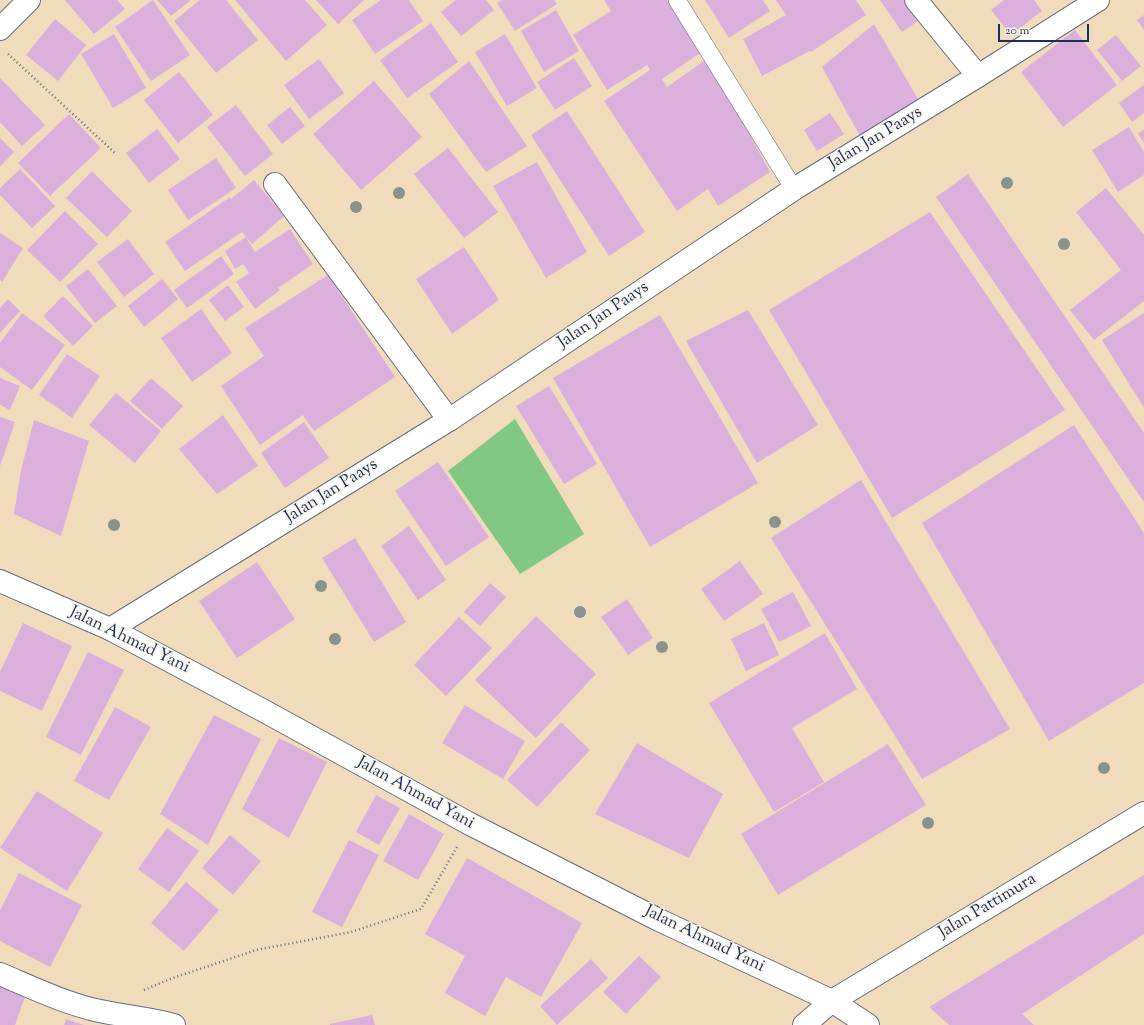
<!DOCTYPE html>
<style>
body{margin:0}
#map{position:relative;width:1144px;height:1025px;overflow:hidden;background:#f0dcbb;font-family:"Sorts Mill Goudy",serif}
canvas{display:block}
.scale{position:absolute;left:998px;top:24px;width:91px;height:18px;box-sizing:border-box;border:2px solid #1b2f5e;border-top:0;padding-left:5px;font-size:12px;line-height:14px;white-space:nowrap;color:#1b2f5e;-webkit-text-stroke:3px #f7f3e8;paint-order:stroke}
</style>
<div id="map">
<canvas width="1144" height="1025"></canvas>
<div class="scale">20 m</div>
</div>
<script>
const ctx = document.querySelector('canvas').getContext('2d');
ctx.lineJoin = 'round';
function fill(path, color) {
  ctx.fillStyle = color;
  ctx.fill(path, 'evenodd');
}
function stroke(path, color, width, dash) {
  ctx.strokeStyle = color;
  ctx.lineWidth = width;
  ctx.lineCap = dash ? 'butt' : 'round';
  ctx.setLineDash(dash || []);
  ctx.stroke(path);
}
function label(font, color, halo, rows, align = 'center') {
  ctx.font = font + ' "Sorts Mill Goudy",serif';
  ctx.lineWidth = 3;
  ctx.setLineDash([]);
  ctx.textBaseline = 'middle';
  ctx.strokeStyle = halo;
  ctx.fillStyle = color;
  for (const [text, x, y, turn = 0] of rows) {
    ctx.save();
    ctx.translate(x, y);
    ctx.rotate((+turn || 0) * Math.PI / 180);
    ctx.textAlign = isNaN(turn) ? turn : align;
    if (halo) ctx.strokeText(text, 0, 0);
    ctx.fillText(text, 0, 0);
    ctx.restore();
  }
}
const green = new Path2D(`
 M 515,419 L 584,534 L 520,574 L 448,471 Z`);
const building = new Path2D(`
 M 65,0 L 117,0 L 125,9 L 94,34 Z
 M 153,0 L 190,55 L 151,81 L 115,27 Z
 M 157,0 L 189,0 L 190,1 L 171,16 Z
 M 200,0 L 226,0 L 258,40 L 216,73 L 174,21 Z
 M 235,0 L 305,0 L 327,25 L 286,61 Z
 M 316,0 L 364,0 L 338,24 Z
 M 381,0 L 409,0 L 423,21 L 375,54 L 352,20 Z
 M 456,0 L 486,0 L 494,10 L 461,36 L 441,12 Z
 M 502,0 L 554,0 L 557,4 L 515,31 L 497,3 Z
 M 604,0 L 674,0 L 706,49 L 662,79 L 667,87 L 708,58 L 770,172 L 718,206 L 708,189 L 677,211 L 604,101 L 650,70 L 647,65 L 607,90 L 573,35 L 611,11 Z
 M 705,0 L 763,0 L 770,11 L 729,38 Z
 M 776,0 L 856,0 L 866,15 L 811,52 L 810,51 L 762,76 L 743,39 L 786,15 Z
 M 880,0 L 904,0 L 918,21 L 902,32 Z
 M 1004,0 L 1034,0 L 1042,11 L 1011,35 L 991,10 Z
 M 556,10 L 579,51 L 544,72 L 521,31 Z
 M 1144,15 L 1144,30 L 1137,20 Z
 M 55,19 L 86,45 L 58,81 L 26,55 Z
 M 431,23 L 458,62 L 407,98 L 380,60 Z
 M 874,24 L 918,99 L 861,138 L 822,67 Z
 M 1075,30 L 1117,85 L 1063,127 L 1021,72 Z
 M 114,34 L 146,88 L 113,108 L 81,54 Z
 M 505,34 L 537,88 L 507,106 L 475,52 Z
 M 1116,35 L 1141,66 L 1122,81 L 1097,50 Z
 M 574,58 L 592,86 L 555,110 L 537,82 Z
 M 319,59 L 344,93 L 309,119 L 284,85 Z
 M 469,61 L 527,146 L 486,172 L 429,94 Z
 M 179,72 L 213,115 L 178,143 L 144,100 Z
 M 0,78 L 45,125 L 22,146 L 0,122 Z
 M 374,81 L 422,137 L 361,190 L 313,134 Z
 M 1144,85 L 1144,113 L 1132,122 L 1119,103 Z
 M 236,105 L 273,154 L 245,176 L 207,127 Z
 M 290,107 L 305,126 L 282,144 L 267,125 Z
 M 567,111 L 645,232 L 609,256 L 531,135 Z
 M 830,113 L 844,134 L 817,151 L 804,130 Z
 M 69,114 L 101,148 L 50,196 L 18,163 Z
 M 1129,127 L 1144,152 L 1144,175 L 1118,192 L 1092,150 Z
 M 157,129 L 180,159 L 149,183 L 126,153 Z
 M 1144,129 L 1144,143 L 1138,134 Z
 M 0,138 L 14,152 L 0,167 Z
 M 448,148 L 498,212 L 464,238 L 414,174 Z
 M 216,158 L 236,188 L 188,220 L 168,190 Z
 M 537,162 L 587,252 L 546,278 L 493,186 Z
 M 20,169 L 55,206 L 32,228 L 0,195 L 0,188 Z
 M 92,171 L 132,211 L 107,237 L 66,198 Z
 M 968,174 L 1144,433 L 1144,502 L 936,197 Z
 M 254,180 L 284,216 L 252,244 L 242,232 L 185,271 L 165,242 L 230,197 L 231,199 Z
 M 1106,188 L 1144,235 L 1144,301 L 1094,340 L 1070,310 L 1121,270 L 1076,212 Z
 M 65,211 L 98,244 L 60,282 L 27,250 Z
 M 930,212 L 1065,410 L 892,518 L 769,310 Z
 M 290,229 L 313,264 L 278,288 L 280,290 L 255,309 L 236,282 L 249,273 L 243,264 L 235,269 L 225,251 L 246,237 L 255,252 Z
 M 0,233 L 23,248 L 2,282 L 0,280 Z
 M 128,239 L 154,274 L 124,297 L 97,262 Z
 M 464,247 L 499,300 L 452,334 L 416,279 Z
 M 221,256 L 234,274 L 187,308 L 174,290 Z
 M 88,269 L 117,306 L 95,323 L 66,286 Z
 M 328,275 L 395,377 L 314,431 L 303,415 L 260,445 L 221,386 L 264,356 L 245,328 Z
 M 162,279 L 178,299 L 144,327 L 128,306 Z
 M 228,285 L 244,307 L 225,321 L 209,300 Z
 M 63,296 L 93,326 L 73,346 L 43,316 Z
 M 8,299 L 20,311 L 0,333 L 0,308 Z
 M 201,309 L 232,353 L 192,382 L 161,338 Z
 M 748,310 L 818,425 L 757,463 L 686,341 Z
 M 22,313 L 65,345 L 32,390 L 0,367 L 0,343 Z
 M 1144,313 L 1144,408 L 1102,340 Z
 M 660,315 L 758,483 L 650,547 L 553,378 Z
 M 67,354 L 100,376 L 72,418 L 39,395 Z
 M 0,378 L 20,386 L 10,410 L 0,405 Z
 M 151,378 L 183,406 L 162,429 L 130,401 Z
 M 549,386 L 597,464 L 564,484 L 516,406 Z
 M 116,393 L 161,431 L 135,463 L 89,425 Z
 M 223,415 L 258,466 L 217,494 L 179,449 Z
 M 0,417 L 15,422 L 0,466 Z
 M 34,420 L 89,441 L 61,536 L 14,514 L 21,470 Z
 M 304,422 L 329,458 L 285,488 L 261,453 Z
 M 1074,425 L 1144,533 L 1144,683 L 1049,741 L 922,523 Z
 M 438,462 L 489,537 L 446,566 L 395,491 Z
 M 861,480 L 1010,729 L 922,779 L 771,538 Z
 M 409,526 L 446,580 L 418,600 L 381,546 Z
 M 355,538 L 406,622 L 374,642 L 322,558 Z
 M 740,561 L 763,594 L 724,621 L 701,589 Z
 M 257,562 L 295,619 L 237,658 L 199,601 Z
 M 490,583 L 506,597 L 480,626 L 464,612 Z
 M 793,592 L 811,626 L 779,642 L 761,609 Z
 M 627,599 L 653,638 L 628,655 L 601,617 Z
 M 536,616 L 596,674 L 536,738 L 475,680 Z
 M 459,617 L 492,648 L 446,696 L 414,665 Z
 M 23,623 L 72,646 L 42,711 L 0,691 L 0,672 Z
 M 764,623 L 779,655 L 746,671 L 731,639 Z
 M 825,633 L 857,689 L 792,728 L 824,782 L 774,812 L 709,703 Z
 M 88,652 L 124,670 L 81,755 L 46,737 Z
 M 465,705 L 525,741 L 503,779 L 442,743 Z
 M 115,707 L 151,727 L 109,800 L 74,781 Z
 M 214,715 L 261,739 L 208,845 L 160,814 Z
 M 561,722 L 590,750 L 537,807 L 507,780 Z
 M 279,738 L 327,762 L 289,838 L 242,809 Z
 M 637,743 L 723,794 L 689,858 L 595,814 Z
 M 888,744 L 926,805 L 778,895 L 741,834 Z
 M 37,791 L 103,833 L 67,891 L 0,848 Z
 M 376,795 L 400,808 L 379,845 L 356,832 Z
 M 409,814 L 444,834 L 418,880 L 383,861 Z
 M 167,828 L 199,851 L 169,892 L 138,869 Z
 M 230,835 L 261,861 L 233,895 L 202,868 Z
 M 349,840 L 379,855 L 342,927 L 312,912 Z
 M 467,858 L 582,923 L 541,997 L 506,977 L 485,1016 L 445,993 L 465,956 L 425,934 Z
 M 19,873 L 82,905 L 50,967 L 0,941 L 0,910 Z
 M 1144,875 L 1144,934 L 1022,1014 L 1034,1025 L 949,1025 L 929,1007 Z
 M 186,882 L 219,910 L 184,951 L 151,923 Z
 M 639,956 L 661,977 L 626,1014 L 603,992 Z
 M 591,959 L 608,978 L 557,1025 L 540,1006 Z
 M 0,982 L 27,991 L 15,1025 L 0,1025 Z
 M 372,1015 L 375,1025 L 330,1025 L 330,1024 Z
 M 66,1019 L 84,1025 L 64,1025 Z`);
const path = new Path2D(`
 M 8,54 L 116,154
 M 144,990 L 170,979 L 256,950 L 351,932 L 421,909 L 457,847`);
const service = new Path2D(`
 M 677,0 L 794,189`);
const minor = new Path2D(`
 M 916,0 L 978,76
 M 0,29 L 29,0
 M 275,184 L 449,420`);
const tertiary = new Path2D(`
 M 110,629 L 449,420 L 794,189 L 978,76 L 1098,0`);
const secondary = new Path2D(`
 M 0,974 C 31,987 62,1002 95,1010 C 121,1016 148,1018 174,1025
 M 804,1025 L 832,1001 L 1144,813`);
const trunk = new Path2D(`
 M 0,581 L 110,629 L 266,712 L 470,824 L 659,920 L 832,1001 L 868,1025`);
const trees = [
 [1007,183],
 [399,193],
 [356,207],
 [1064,244],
 [775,522],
 [114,525],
 [321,586],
 [580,612],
 [335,639],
 [662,647],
 [1104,768],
 [928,823]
];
const streetNames = [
 ["Jalan Jan Paays",876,139,-31],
 ["Jalan Jan Paays",604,316,-34],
 ["Jalan Jan Paays",332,492,-32],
 ["Jalan Ahmad Yani",129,641,26],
 ["Jalan Ahmad Yani",415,794,29],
 ["Jalan Pattimura",988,907,-31],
 ["Jalan Ahmad Yani",704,940,26]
];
fill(green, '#80c883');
fill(building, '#dbb0dd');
stroke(service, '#666c7f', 18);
stroke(minor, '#666c7f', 24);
stroke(tertiary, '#666c7f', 24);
stroke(secondary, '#666c7f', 24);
stroke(trunk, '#666c7f', 24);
stroke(path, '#666c7f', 2.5, [1, 3]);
stroke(service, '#fff', 17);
stroke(minor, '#fff', 22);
stroke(tertiary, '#fff', 22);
stroke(secondary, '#fff', 22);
stroke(trunk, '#fff', 22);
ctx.fillStyle = '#89928d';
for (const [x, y] of trees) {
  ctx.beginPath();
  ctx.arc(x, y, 6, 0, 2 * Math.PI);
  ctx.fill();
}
label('17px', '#1b2f5e', '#f7f3e8', streetNames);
</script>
